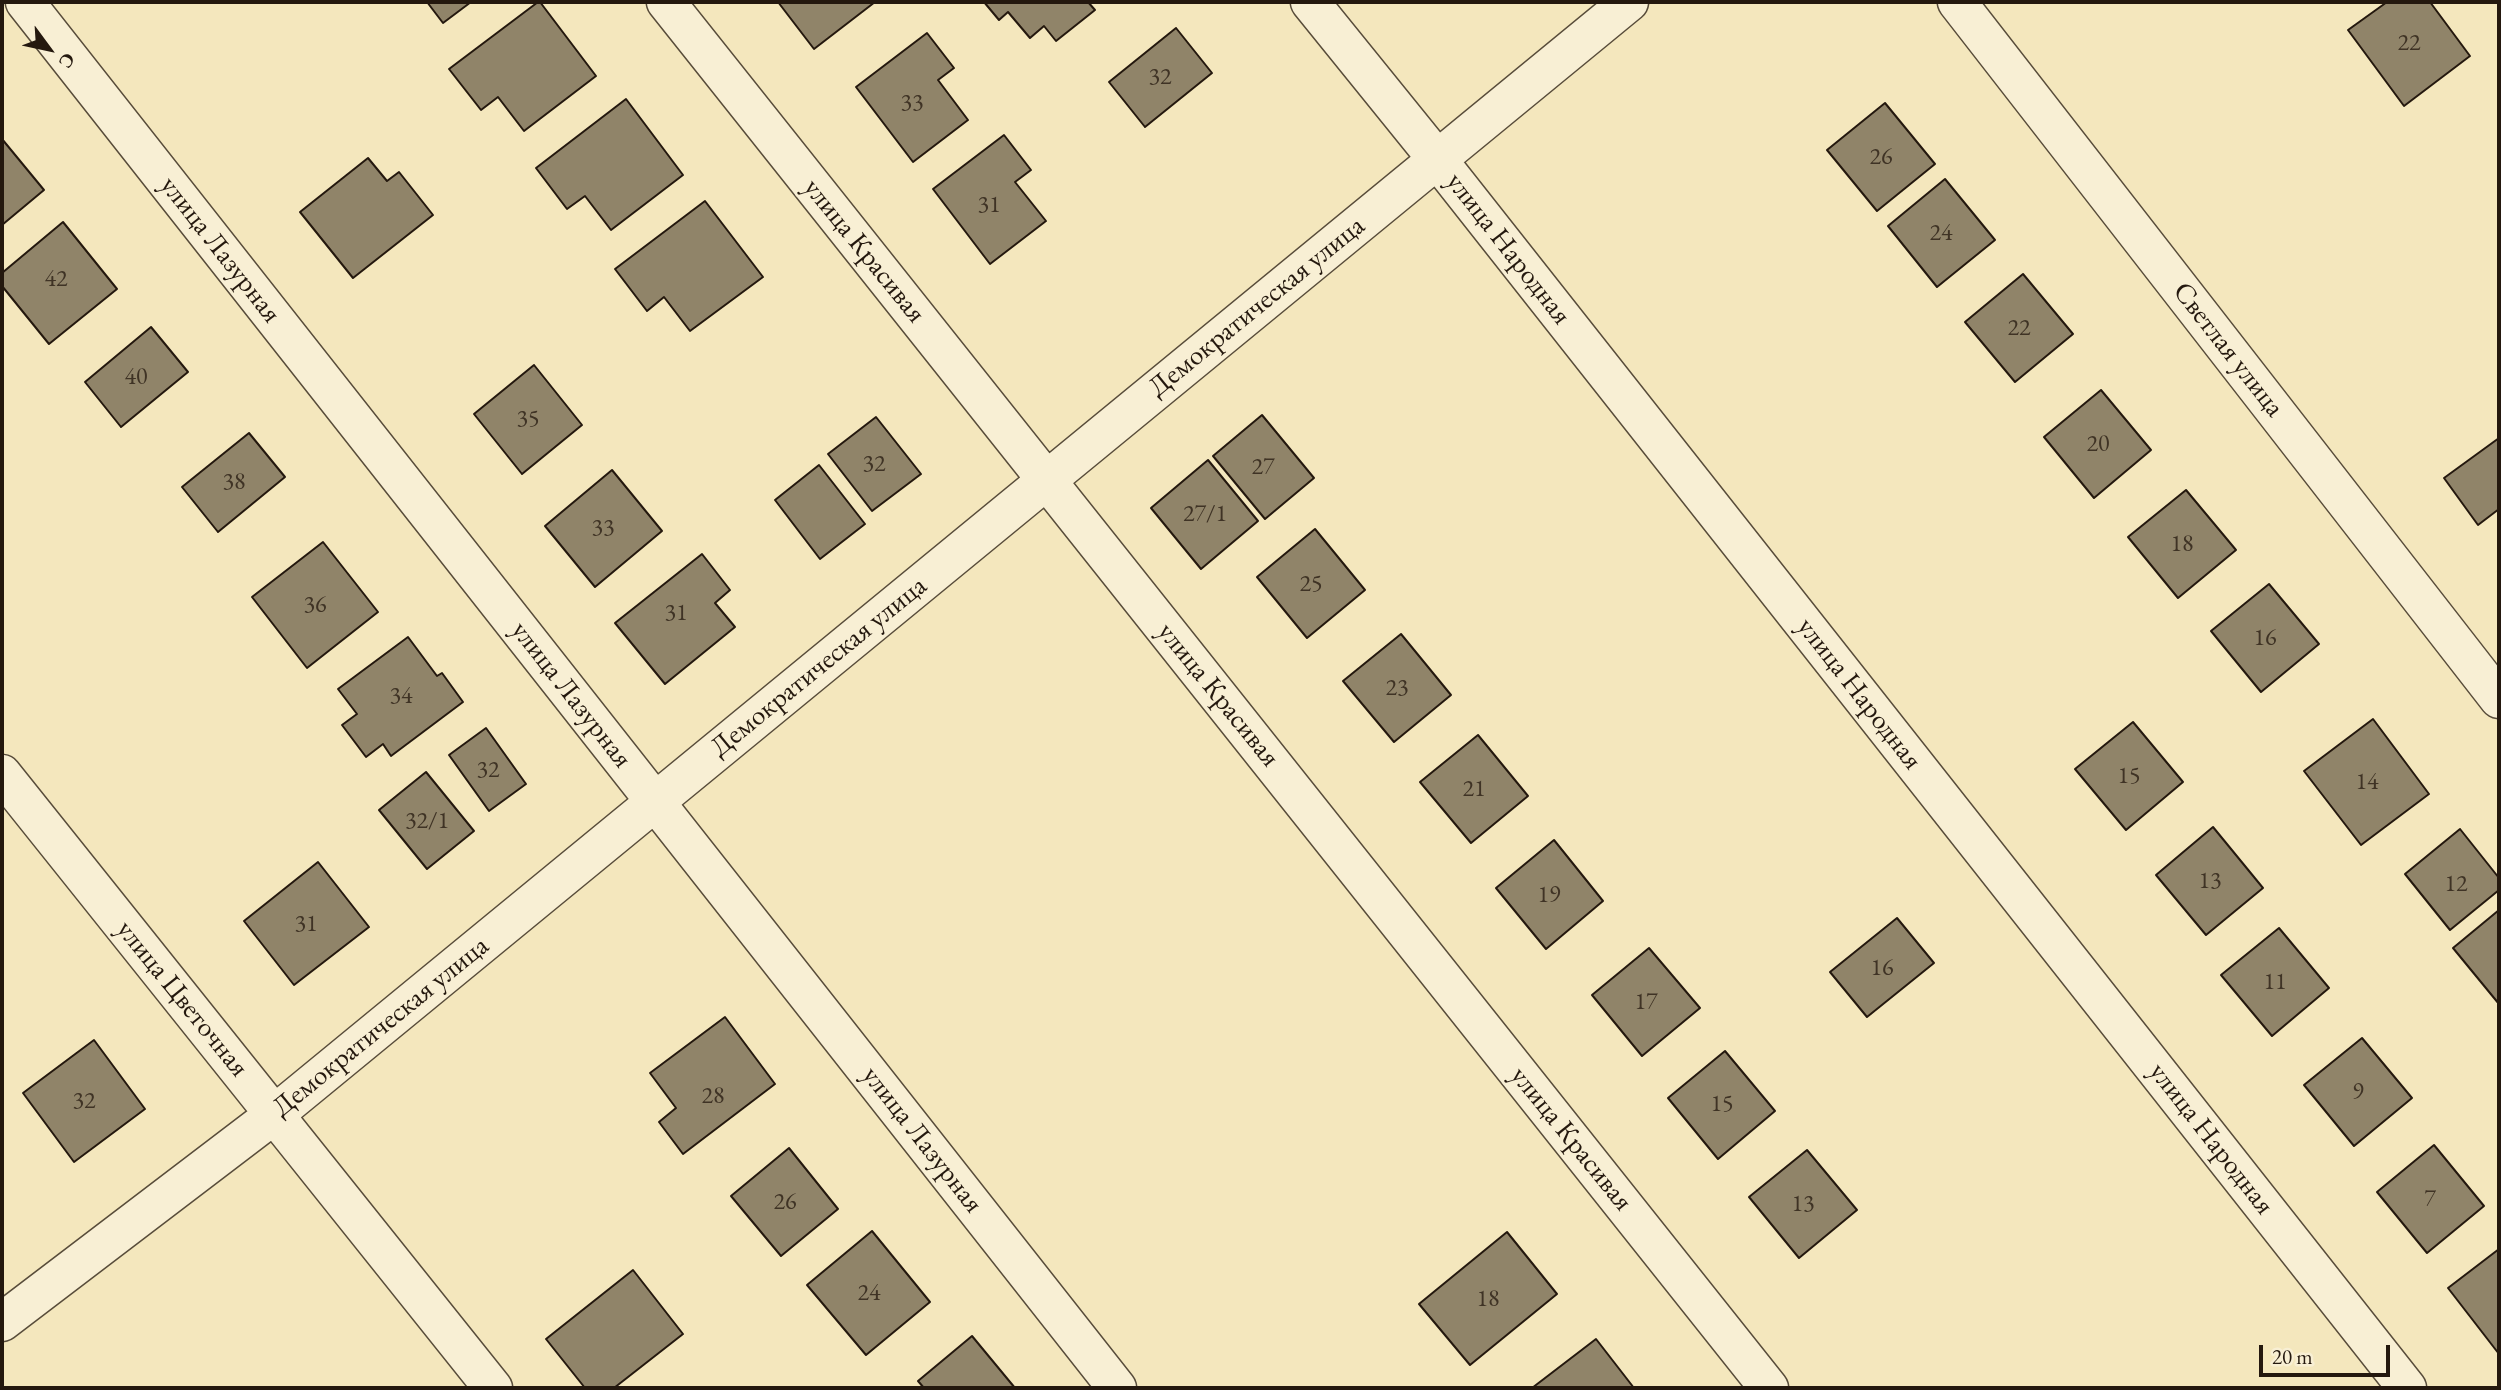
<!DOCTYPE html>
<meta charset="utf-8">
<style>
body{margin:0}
#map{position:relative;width:2501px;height:1390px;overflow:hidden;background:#f4e7bd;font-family:"EB Garamond",serif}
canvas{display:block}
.frame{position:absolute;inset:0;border:4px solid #24180e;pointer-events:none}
.north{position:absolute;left:14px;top:14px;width:70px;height:70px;-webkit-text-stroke:5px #f8efd4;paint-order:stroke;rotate:123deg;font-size:19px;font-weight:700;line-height:28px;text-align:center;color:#24180e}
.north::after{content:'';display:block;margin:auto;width:24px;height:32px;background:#24180e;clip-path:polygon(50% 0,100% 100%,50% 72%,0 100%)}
.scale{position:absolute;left:2259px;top:1345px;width:131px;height:32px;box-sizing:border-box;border:4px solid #24180e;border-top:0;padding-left:9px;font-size:21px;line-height:24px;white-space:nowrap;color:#24180e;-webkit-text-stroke:5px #f8efd4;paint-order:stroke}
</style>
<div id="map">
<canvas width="2501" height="1390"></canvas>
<div class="frame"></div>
<div class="north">С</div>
<div class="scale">20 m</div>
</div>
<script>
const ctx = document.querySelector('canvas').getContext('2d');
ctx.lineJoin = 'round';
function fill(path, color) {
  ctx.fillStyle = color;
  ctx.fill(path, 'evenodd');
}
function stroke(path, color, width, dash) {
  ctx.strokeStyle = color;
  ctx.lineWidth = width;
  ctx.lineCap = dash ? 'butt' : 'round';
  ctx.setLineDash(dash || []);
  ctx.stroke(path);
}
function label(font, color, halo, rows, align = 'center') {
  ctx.font = font + ' "EB Garamond",serif';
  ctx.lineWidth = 5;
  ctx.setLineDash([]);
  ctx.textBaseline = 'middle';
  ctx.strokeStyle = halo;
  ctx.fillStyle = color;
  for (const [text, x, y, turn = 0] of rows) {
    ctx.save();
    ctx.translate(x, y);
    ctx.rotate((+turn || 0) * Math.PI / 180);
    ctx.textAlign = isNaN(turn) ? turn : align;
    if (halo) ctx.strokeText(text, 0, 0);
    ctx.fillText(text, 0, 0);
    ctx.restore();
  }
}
const building = new Path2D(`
 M 427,2 L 471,2 L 443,23 Z
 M 538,2 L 540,2 L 596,76 L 524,131 L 498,97 L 481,110 L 449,69 Z
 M 778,2 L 875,2 L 814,49 Z
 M 984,2 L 1088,2 L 1095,10 L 1056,41 L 1044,26 L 1030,38 L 1008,12 L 999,20 Z
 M 2387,2 L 2430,2 L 2470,56 L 2404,106 L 2348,30 Z
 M 1176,28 L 1212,73 L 1145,127 L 1109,82 Z
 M 927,33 L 954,68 L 938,80 L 968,120 L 913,162 L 856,87 Z
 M 626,99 L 683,175 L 611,230 L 585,196 L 567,209 L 536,168 Z
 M 1885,103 L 1935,164 L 1877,211 L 1827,150 Z
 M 1004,135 L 1031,170 L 1015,182 L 1046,221 L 990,264 L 933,189 Z
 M 2,139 L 44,190 L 2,225 Z
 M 368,158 L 387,181 L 399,172 L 433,215 L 353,278 L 300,212 Z
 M 1945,179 L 1995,240 L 1937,287 L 1888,226 Z
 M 705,201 L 763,277 L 690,331 L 664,297 L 647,311 L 615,269 Z
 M 63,222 L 117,289 L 49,344 L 2,286 L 2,273 Z
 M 2023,274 L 2073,334 L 2015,382 L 1965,322 Z
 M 151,327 L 188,372 L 121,427 L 85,382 Z
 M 534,365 L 582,425 L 522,474 L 474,414 Z
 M 2101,390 L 2151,450 L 2094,498 L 2044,437 Z
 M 1262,415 L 1314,478 L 1265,519 L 1213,456 Z
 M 876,417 L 921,474 L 872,511 L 828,454 Z
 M 249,433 L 285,477 L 218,532 L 182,487 Z
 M 2499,438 L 2499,509 L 2478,525 L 2444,478 Z
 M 1208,460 L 1258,521 L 1201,569 L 1151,508 Z
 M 819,465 L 865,524 L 820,559 L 775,500 Z
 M 612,470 L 662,531 L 595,587 L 545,526 Z
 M 2186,490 L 2236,550 L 2178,598 L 2128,537 Z
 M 1315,529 L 1365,590 L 1307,638 L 1257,577 Z
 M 323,542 L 378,612 L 307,668 L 252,597 Z
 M 702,554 L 730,590 L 715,603 L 735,627 L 665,684 L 615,623 Z
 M 2269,584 L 2319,644 L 2261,692 L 2211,631 Z
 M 1401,634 L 1451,695 L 1394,742 L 1343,681 Z
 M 408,637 L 437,676 L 442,673 L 463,702 L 391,756 L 383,744 L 366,757 L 342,725 L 357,714 L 338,689 Z
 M 2373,719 L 2429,794 L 2361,845 L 2304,771 Z
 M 2133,722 L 2183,782 L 2126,830 L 2075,769 Z
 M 486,728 L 526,784 L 489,811 L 449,755 Z
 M 1478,735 L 1528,796 L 1471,843 L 1420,782 Z
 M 426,772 L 474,831 L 427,869 L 379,810 Z
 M 2213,827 L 2263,888 L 2206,935 L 2156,875 Z
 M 2460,829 L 2499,878 L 2499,890 L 2450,930 L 2405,874 Z
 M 1554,840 L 1603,901 L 1546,949 L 1496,888 Z
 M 318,862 L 369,927 L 294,985 L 244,921 Z
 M 2499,910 L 2499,1004 L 2453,948 Z
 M 1897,918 L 1934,963 L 1867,1017 L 1830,972 Z
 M 2279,928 L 2329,988 L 2272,1036 L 2221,975 Z
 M 1649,948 L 1700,1008 L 1642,1056 L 1592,995 Z
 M 725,1017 L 775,1084 L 683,1154 L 659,1122 L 676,1108 L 650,1073 Z
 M 2362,1038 L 2412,1098 L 2354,1146 L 2304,1085 Z
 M 94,1040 L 145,1109 L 74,1162 L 23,1093 Z
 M 1725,1051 L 1775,1111 L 1718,1159 L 1668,1098 Z
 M 2434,1145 L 2484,1206 L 2427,1253 L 2377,1192 Z
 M 789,1148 L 838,1209 L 781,1256 L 731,1196 Z
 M 1807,1150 L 1857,1210 L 1799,1258 L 1749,1197 Z
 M 872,1231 L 930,1302 L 866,1355 L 807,1285 Z
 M 1507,1232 L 1557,1294 L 1470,1365 L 1419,1304 Z
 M 2499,1249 L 2499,1354 L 2448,1288 Z
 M 633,1270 L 683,1334 L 614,1388 L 585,1388 L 546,1339 Z
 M 972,1336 L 1015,1388 L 924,1388 L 918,1381 Z
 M 1596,1339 L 1634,1388 L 1532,1388 Z`);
const minor = new Path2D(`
 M 25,2 L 1117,1388
 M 666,2 L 1769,1388
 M 1310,2 L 1437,159 L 2407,1388
 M 1957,2 L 2499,699
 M 2,774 L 493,1388
 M 2,1322 L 275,1114 L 1629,2`);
const numberNames = [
 ["22",2409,43],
 ["32",1160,77],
 ["33",912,103],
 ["26",1881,157],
 ["31",989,205],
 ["24",1941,233],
 ["42",56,279],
 ["22",2019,328],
 ["40",136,377],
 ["35",528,419],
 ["20",2098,444],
 ["32",874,464],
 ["27",1263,467],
 ["38",234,482],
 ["27/1",1205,514],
 ["33",603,528],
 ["18",2182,544],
 ["25",1311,584],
 ["36",315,605],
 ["31",676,613],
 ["16",2265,638],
 ["23",1397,688],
 ["34",401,696],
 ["32",488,770],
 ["15",2129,776],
 ["14",2367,782],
 ["21",1474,789],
 ["32/1",427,821],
 ["13",2210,881],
 ["12",2456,884],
 ["19",1549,895],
 ["31",306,924],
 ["16",1882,968],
 ["11",2275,982],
 ["17",1646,1002],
 ["9",2358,1092],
 ["28",713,1096],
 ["32",84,1101],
 ["15",1722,1104],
 ["7",2430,1199],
 ["26",785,1202],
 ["13",1803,1204],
 ["24",869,1293],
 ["18",1488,1299]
];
const streetNames = [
 ["улица Народная",1508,249,52],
 ["улица Лазурная",220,250,52],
 ["улица Красивая",864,251,51],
 ["Демократическая улица",1257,307,-39],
 ["Светлая улица",2228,350,52],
 ["Демократическая улица",819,667,-39],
 ["улица Народная",1859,694,52],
 ["улица Лазурная",571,695,52],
 ["улица Красивая",1218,695,51],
 ["улица Цветочная",182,999,51],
 ["Демократическая улица",381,1027,-39],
 ["улица Красивая",1571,1139,51],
 ["улица Народная",2211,1139,52],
 ["улица Лазурная",922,1140,52]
];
fill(building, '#908469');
stroke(building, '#24180e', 2);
stroke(minor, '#584c3a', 41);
stroke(minor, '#f8efd4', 38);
label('24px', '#3f3325', null, numberNames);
label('28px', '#24180e', '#f8efd4', streetNames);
</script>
